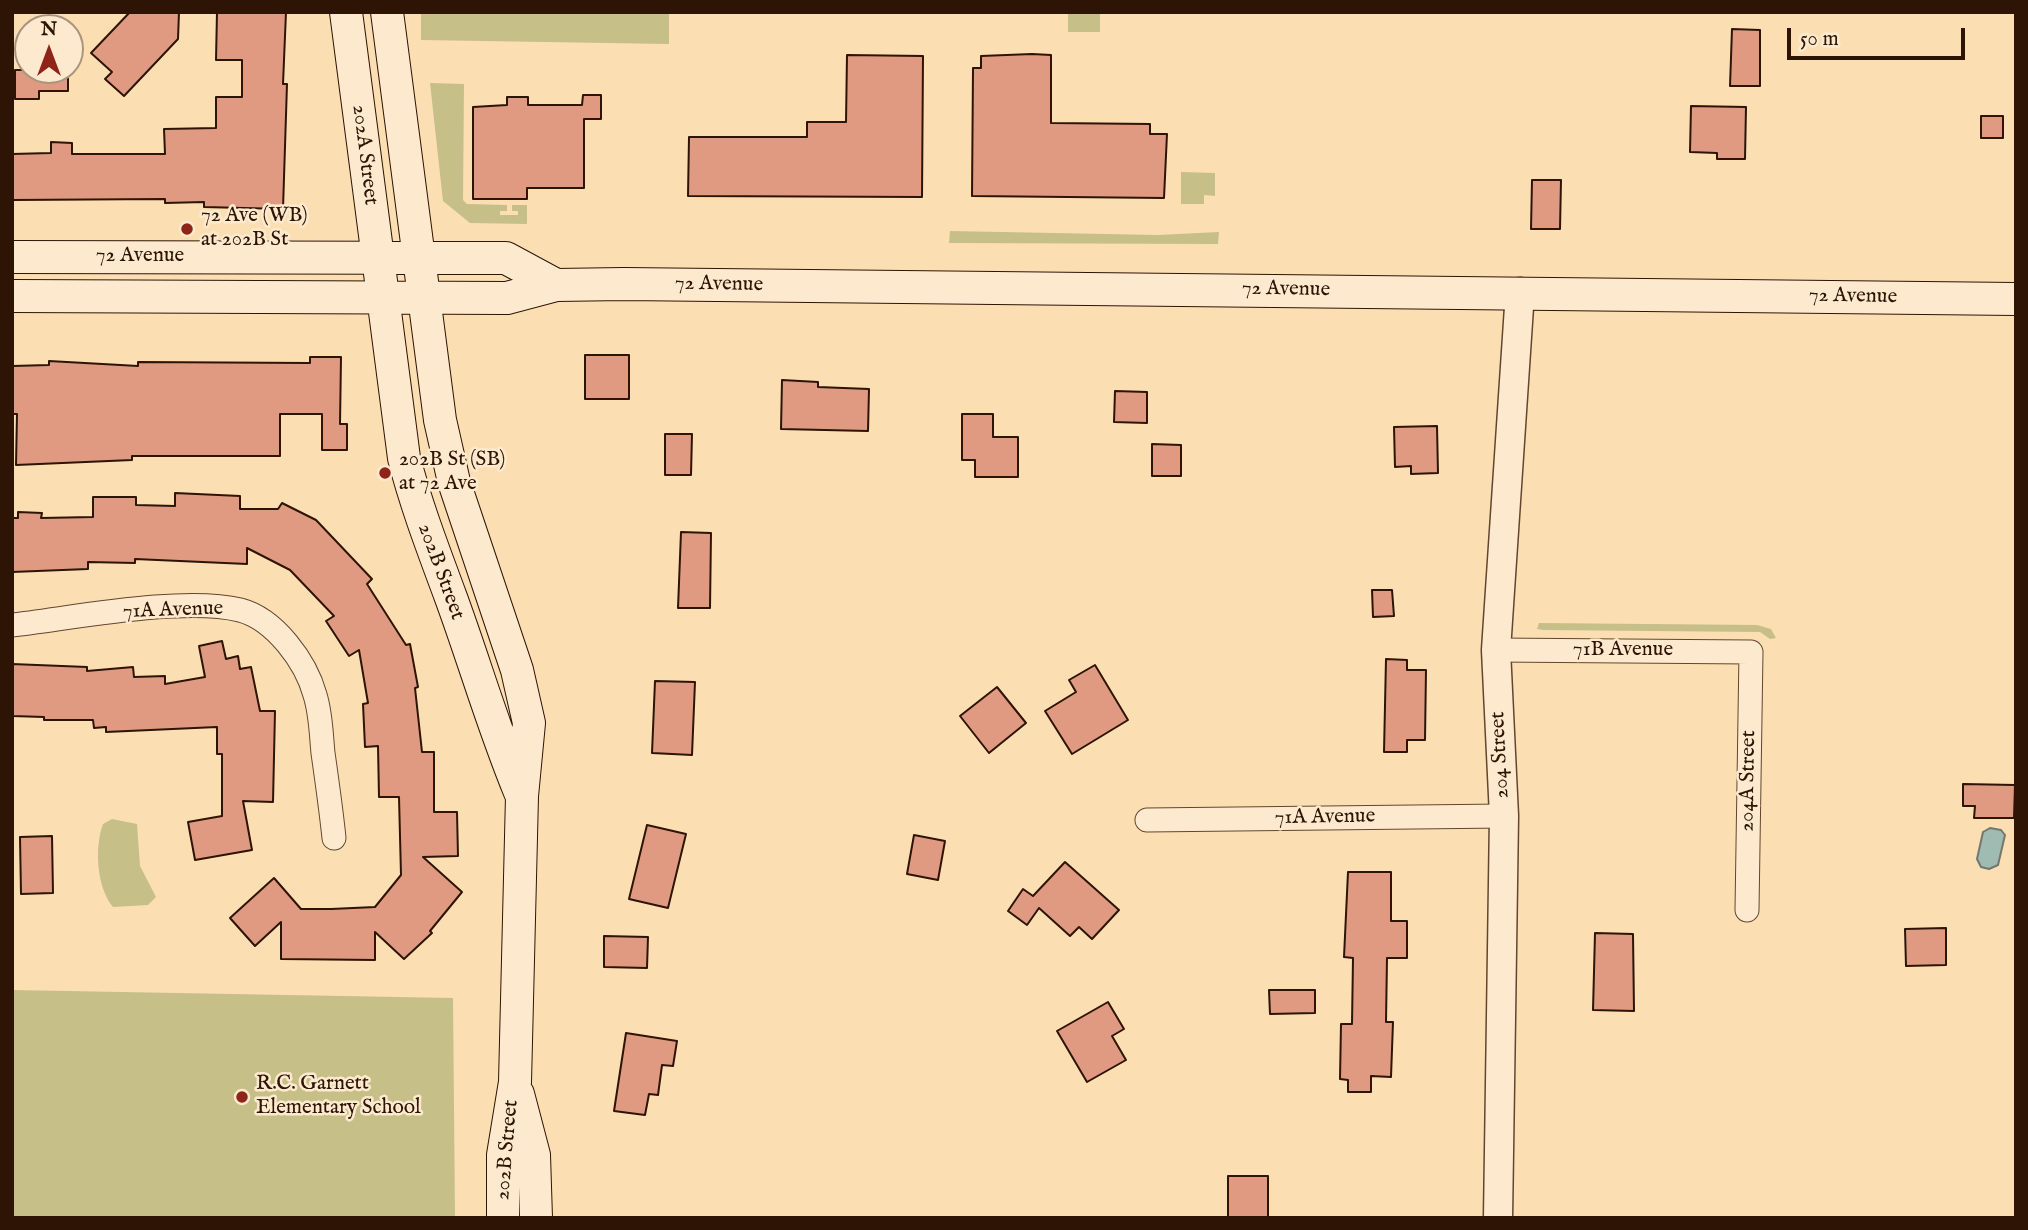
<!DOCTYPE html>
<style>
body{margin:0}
#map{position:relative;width:2028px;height:1230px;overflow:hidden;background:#fcdeb3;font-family:"IM FELL English",serif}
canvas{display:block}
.frame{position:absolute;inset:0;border:14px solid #2d1405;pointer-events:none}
.north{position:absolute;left:14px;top:14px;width:70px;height:70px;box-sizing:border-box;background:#fdeace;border:2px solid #aa947e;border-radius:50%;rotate:0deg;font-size:19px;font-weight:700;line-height:28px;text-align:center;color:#2d1405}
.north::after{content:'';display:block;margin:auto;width:24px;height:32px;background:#8f2418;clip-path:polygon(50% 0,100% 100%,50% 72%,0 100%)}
.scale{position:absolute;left:1787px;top:28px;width:178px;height:32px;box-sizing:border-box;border:4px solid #2d1405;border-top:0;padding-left:9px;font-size:21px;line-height:24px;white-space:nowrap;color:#2d1405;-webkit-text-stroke:5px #fdeace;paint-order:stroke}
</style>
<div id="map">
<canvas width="2028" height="1230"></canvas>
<div class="frame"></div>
<div class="north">N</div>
<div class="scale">50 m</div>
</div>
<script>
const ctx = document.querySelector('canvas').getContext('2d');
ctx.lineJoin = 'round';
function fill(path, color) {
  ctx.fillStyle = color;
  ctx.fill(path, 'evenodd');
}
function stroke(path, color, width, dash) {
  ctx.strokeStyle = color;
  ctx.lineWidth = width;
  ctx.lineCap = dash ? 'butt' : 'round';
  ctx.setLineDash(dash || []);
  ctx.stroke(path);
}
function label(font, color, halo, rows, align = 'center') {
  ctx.font = font + ' "IM FELL English",serif';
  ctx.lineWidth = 5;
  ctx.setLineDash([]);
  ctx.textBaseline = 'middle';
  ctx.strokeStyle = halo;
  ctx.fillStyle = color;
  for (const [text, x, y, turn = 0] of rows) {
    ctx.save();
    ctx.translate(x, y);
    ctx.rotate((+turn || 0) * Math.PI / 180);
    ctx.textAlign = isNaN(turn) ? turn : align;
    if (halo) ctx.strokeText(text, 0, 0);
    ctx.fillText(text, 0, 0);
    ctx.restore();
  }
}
const green = new Path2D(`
 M 421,12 L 669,12 L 669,44 L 421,40 Z
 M 1068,12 L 1100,12 L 1100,32 L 1068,32 Z
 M 430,83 L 464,84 L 463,200 L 467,204 L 507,205 L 507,211 L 500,211 L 500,215 L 518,215 L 518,211 L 512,211 L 512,205 L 527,205 L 527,224 L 470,223 L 443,201 Z
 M 1181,172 L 1215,173 L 1215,196 L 1204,195 L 1204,204 L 1181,204 Z
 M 950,231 L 1158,235 L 1219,232 L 1218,244 L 949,243 Z
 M 1539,623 L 1757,625 L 1771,629 L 1776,638 L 1770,639 L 1760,632 L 1543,630 L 1537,629 Z
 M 112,819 L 137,824 L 140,866 L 156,897 L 148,905 L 113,907 C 97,888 94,848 103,824 Z
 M 12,990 L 453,998 L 455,1218 L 12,1218 Z`);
const water = new Path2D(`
 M 1990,828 L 2001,830 L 2005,835 L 1998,865 L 1989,869 L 1981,867 L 1977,859 L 1983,832 Z`);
const building = new Path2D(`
 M 130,12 L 179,12 L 178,39 L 124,96 L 105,79 L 112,72 L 91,53 Z
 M 217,12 L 286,12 L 283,84 L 287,84 L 283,209 L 204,207 L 204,202 L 165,203 L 165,199 L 12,200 L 12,154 L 51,153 L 51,142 L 72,143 L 72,154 L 165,154 L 164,129 L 216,128 L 216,97 L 242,97 L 242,60 L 216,60 Z
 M 1732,29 L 1760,30 L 1760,86 L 1730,86 Z
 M 1032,54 L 1051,55 L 1051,123 L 1150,124 L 1150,134 L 1167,134 L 1164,198 L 972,196 L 973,68 L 981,68 L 981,56 Z
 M 847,55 L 923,56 L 922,197 L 688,196 L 689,137 L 807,137 L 807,122 L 846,122 Z
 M 15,70 L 68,70 L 68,91 L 39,91 L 39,99 L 15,99 Z
 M 583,95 L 601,95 L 601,119 L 584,119 L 584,188 L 527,188 L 527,199 L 473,199 L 473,107 L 507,105 L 507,97 L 528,97 L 528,105 L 582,105 Z
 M 1691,106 L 1746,107 L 1745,159 L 1717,159 L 1717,153 L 1690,152 Z
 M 1981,116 L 2003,116 L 2003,138 L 1981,138 Z
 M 1532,180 L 1561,180 L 1560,229 L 1531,229 Z
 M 585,355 L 629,355 L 629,399 L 585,399 Z
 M 310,357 L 341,357 L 340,424 L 347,424 L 347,450 L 322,450 L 322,414 L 280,414 L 280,456 L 132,456 L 132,460 L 16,465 L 17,414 L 12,414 L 12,366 L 49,365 L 49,361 L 138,366 L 138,362 L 310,363 Z
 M 782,380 L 818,382 L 818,387 L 869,389 L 868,431 L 781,429 Z
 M 1115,391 L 1147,392 L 1147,423 L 1114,422 Z
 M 962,414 L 993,414 L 993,437 L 1018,437 L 1018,477 L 975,477 L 975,460 L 962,460 Z
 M 1437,426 L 1438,473 L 1411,474 L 1411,466 L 1395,467 L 1394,427 Z
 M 665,434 L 692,434 L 691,475 L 665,475 Z
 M 1152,444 L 1181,445 L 1181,476 L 1152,476 Z
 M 175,493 L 240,496 L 240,509 L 278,509 L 282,503 L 316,520 L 372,579 L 367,584 L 406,645 L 410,644 L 418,687 L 415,688 L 422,752 L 434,752 L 434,812 L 457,812 L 458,856 L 423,857 L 462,892 L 430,931 L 432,933 L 404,959 L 375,932 L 375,960 L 281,959 L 281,922 L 255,946 L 230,918 L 274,878 L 301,909 L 331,909 L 375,907 L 401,875 L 399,797 L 379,797 L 378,746 L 365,747 L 363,704 L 368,703 L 359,650 L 349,656 L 326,621 L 334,616 L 290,570 L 247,548 L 247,564 L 135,559 L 135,563 L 88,562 L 88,569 L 12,572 L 12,518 L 18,518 L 18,512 L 42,513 L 41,518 L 93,517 L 93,497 L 136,497 L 136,505 L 175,506 Z
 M 681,532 L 711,533 L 710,608 L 678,608 Z
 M 1372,590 L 1392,590 L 1394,616 L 1373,617 Z
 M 222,641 L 226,659 L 238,656 L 240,669 L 251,667 L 260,711 L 275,711 L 273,802 L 243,801 L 252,850 L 195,860 L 188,822 L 222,816 L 222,754 L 217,754 L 217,727 L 106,732 L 106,727 L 94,728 L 93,720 L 44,720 L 44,717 L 12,716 L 12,664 L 87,667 L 87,671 L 133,667 L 134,677 L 165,676 L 165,684 L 205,677 L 199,646 Z
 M 1386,659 L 1407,660 L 1407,670 L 1426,670 L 1425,740 L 1407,740 L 1407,752 L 1384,752 Z
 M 1095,665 L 1128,720 L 1072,754 L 1045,711 L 1076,692 L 1069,680 Z
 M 655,681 L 695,682 L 692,755 L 652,753 Z
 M 997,687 L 1026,723 L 989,753 L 960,716 Z
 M 1963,784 L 2015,785 L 2014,818 L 1974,818 L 1975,806 L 1963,806 Z
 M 647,825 L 686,834 L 668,908 L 629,899 Z
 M 914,835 L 945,841 L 938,880 L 907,874 Z
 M 52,836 L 53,893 L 21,894 L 20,837 Z
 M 1065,862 L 1119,910 L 1092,939 L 1079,927 L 1070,936 L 1039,908 L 1027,925 L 1008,911 L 1023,889 L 1033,896 Z
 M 1348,872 L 1391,872 L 1391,921 L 1407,921 L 1407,958 L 1387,958 L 1386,1022 L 1393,1022 L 1391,1077 L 1371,1076 L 1371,1092 L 1348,1092 L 1348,1080 L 1340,1079 L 1341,1024 L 1352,1024 L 1353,958 L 1344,957 Z
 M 1946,928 L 1946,965 L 1906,966 L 1905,929 Z
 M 1595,933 L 1633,934 L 1634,1011 L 1593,1010 Z
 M 604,936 L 648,937 L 647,968 L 604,967 Z
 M 1269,990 L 1315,990 L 1315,1013 L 1270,1014 Z
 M 1108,1002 L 1124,1029 L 1112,1036 L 1126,1060 L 1087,1082 L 1057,1031 Z
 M 626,1033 L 677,1041 L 673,1066 L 662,1065 L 658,1095 L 649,1094 L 645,1115 L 614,1111 Z
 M 1228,1176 L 1268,1176 L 1268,1218 L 1228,1218 Z`);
const minor = new Path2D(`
 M 12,625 C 73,618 183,596 240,610 C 275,619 306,662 315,695 C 321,714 321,733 323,753 C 327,781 331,809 334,838
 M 1496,650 L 1751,652 L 1747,910
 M 1147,820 L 1504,816`);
const tertiary = new Path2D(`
 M 1498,1218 L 1504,816 L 1496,650 L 1520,292`);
const secondary = new Path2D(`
 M 346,12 L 404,458 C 416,505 433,549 450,595 C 474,660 493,727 520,792
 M 387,12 L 440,420 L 454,482 L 517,670 L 529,723 L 522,796 L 515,1082 L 503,1155 L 503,1218
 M 12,257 L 506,258 L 556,285
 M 12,296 L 507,298 L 556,285 L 624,284 L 2016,299
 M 518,1094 L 534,1155 L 536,1218`);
const markers = [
 [187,229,7,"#8f2418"],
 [385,473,7,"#8f2418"],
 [242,1097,7,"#8f2418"]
];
const streetNames = [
 ["202A Street",364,155,83],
 ["72 Avenue",140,257],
 ["72 Avenue",719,285,1],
 ["72 Avenue",1286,290,1],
 ["72 Avenue",1853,297,1],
 ["202B Street",440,572,70],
 ["71A Avenue",173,611,-2],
 ["71B Avenue",1623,651],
 ["204 Street",1501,755,-93],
 ["204A Street",1749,781,-89],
 ["71A Avenue",1325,818,-1],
 ["202B Street",508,1150,-85]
];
const poiNames = [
 ["72 Ave (WB)",201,217],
 ["at 202B St",201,241],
 ["202B St (SB)",399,461],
 ["at 72 Ave",399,485],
 ["R.C. Garnett",256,1085],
 ["Elementary School",256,1109]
];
fill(green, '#c6bf88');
fill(water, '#a0bbb2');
stroke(water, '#72786d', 2);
fill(building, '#e09a82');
stroke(building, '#2d1405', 2);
stroke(minor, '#614630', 25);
stroke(tertiary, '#614630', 31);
stroke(secondary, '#2d1405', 34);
stroke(minor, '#fdeace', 23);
stroke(tertiary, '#fdeace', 28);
stroke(secondary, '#fdeace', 32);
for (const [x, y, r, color] of markers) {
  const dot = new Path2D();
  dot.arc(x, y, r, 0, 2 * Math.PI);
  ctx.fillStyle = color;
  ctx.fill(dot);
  stroke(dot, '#fdeace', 2.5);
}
label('21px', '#2d1405', '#fdeace', streetNames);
label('21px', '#2d1405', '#fdeace', poiNames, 'left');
</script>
